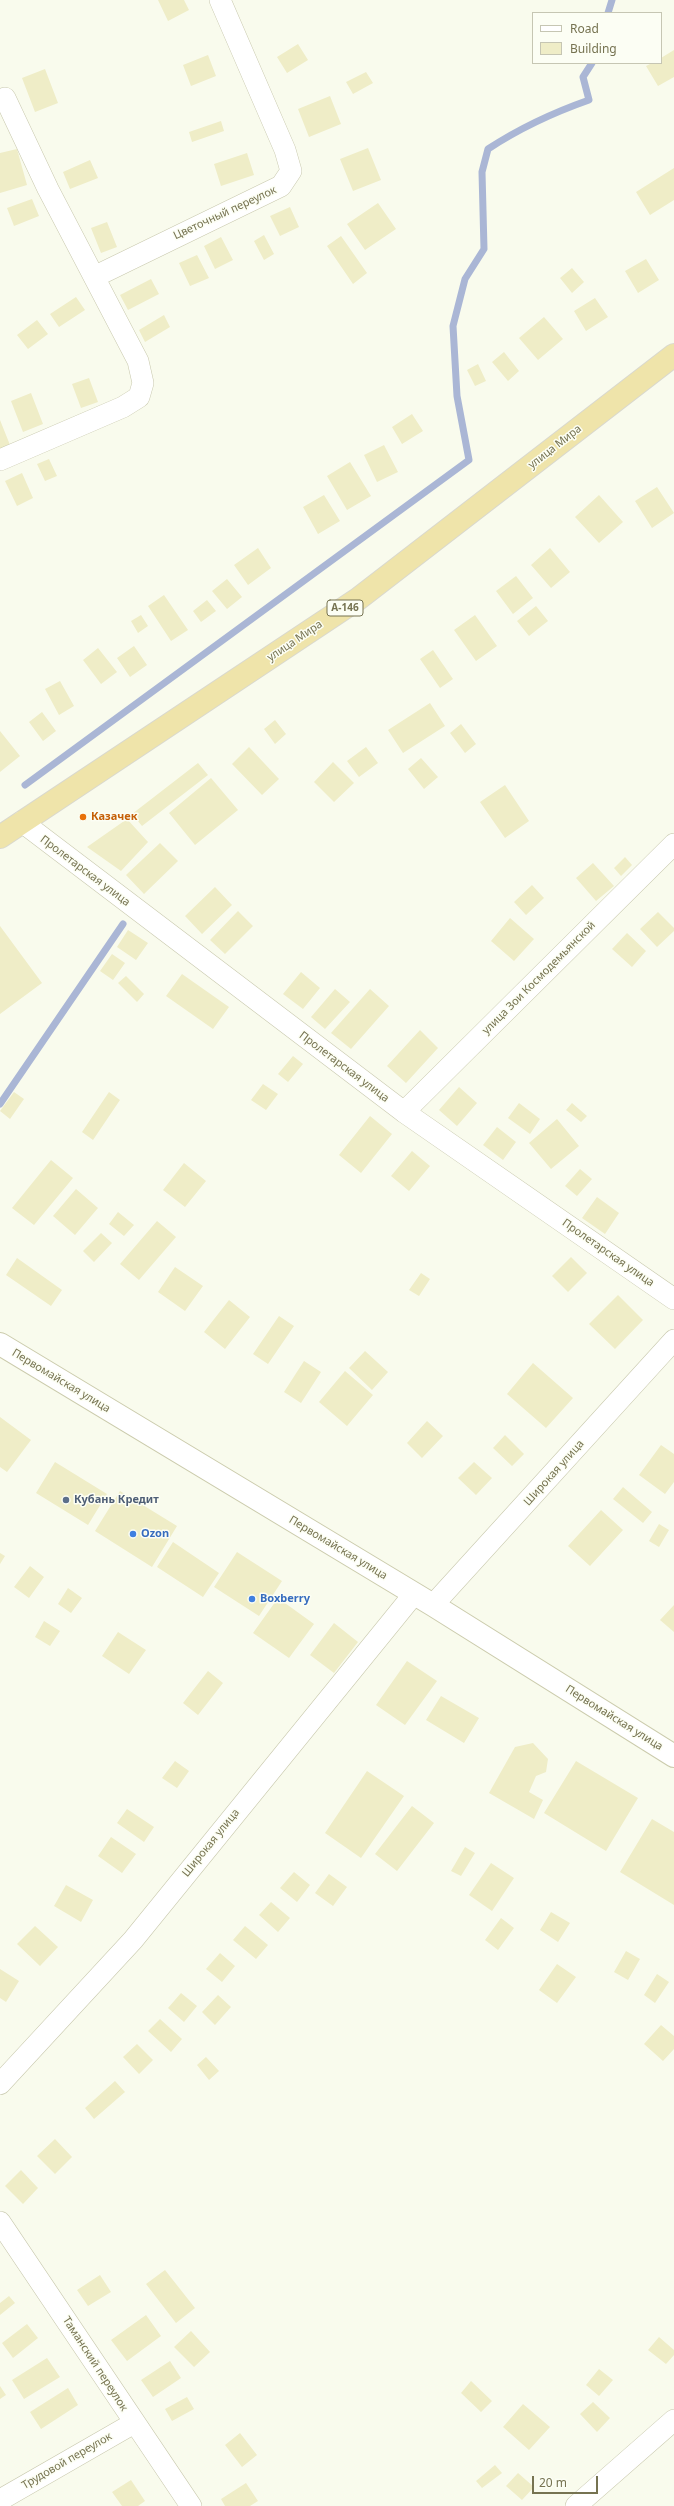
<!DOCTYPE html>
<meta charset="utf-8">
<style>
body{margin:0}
#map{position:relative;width:674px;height:2506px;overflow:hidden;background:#f9fbed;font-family:"Noto Sans",sans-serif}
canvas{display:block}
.legend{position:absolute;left:532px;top:12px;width:130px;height:52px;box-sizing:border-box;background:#fcfef4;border:1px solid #c6c6b3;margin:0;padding:5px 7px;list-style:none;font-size:12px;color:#767351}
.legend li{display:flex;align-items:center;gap:8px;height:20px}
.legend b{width:20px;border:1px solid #c6c6b3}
.scale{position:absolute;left:532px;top:2476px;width:66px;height:18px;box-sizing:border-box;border:2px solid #767351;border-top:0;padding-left:5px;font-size:12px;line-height:14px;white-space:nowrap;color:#767351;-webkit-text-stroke:3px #fcfef4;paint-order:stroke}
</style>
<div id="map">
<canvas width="674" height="2506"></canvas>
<ul class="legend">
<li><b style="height:5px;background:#fff"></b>Road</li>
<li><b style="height:11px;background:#efedc7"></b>Building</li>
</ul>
<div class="scale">20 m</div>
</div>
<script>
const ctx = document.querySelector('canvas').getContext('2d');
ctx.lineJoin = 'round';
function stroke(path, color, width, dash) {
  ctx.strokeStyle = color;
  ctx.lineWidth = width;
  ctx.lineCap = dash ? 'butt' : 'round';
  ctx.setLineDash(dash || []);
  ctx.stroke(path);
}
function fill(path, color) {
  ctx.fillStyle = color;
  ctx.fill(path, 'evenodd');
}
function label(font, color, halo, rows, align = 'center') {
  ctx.font = font + ' "Noto Sans",sans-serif';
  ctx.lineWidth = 3;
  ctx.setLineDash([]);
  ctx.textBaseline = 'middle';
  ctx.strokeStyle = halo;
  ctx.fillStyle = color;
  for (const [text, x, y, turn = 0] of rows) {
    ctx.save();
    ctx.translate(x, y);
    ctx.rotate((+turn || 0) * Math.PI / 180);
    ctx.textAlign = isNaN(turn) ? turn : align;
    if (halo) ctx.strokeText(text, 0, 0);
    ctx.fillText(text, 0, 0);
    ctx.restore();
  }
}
const stream = new Path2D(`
 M 608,13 L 612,0
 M 25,785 L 469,460 L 457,396 L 453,326 L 465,279 L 484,249 L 482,172 L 488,149 C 520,128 552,113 589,100 L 583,77 L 592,63
 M 0,1104 L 123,924`);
const building = new Path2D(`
 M 158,0 L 184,0 L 189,10 L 168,21 Z
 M 298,44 L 308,60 L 287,73 L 277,57 Z
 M 674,50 L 674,77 L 658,86 L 646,66 L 652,63 L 661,63 L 661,58 Z
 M 208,55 L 216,76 L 191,86 L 183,65 Z
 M 45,69 L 58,103 L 35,112 L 22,78 Z
 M 366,72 L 373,83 L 353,94 L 346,82 Z
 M 330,96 L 341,124 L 309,137 L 298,109 Z
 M 221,121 L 224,131 L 192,142 L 189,132 Z
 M 368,148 L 381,180 L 353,191 L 340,159 Z
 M 17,149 L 27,185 L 0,193 L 0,153 Z
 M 247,153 L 254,175 L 221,186 L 214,164 Z
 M 90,160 L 98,178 L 70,189 L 63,172 Z
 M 674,168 L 674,200 L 650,215 L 636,192 Z
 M 32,199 L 39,216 L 14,226 L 7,208 Z
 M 378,203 L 396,229 L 365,250 L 347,224 Z
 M 290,207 L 299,227 L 280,236 L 270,216 Z
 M 107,222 L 117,247 L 101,253 L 91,228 Z
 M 264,235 L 274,254 L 264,260 L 254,241 Z
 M 341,236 L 367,273 L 353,284 L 327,246 Z
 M 221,237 L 233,260 L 215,269 L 204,246 Z
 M 197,255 L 209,278 L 190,286 L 179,263 Z
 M 646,259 L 659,280 L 638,293 L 625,271 Z
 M 572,268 L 584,282 L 572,293 L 560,278 Z
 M 151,279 L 159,294 L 128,310 L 120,295 Z
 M 76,297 L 85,310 L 59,327 L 50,314 Z
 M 595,298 L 608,317 L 586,331 L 574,311 Z
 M 164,315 L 170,327 L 145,342 L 139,330 Z
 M 544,317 L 563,339 L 538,360 L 519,338 Z
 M 37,320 L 48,334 L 28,349 L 17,335 Z
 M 504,352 L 519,371 L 508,381 L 492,362 Z
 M 478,364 L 486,381 L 475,386 L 467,370 Z
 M 89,378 L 98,402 L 81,408 L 72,384 Z
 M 31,393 L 43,424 L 23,432 L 11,401 Z
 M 412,414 L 423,431 L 402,444 L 392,427 Z
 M 0,420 L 10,445 L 0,449 Z
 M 384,445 L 398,472 L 377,482 L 364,455 Z
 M 49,459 L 57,476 L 45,481 L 37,464 Z
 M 350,462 L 371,496 L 347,510 L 327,476 Z
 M 22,473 L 33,498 L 17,506 L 5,481 Z
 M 657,487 L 674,513 L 652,528 L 635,501 Z
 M 324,495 L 340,521 L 318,534 L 303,507 Z
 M 599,495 L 623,522 L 599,543 L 575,517 Z
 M 258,548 L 271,568 L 248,585 L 234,565 Z
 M 550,548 L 570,572 L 551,588 L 531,565 Z
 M 516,576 L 533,598 L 513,614 L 496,591 Z
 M 227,579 L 242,597 L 227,609 L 212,591 Z
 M 164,595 L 188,630 L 171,641 L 148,606 Z
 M 207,600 L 216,611 L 201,622 L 193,611 Z
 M 536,606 L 548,621 L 529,636 L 517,621 Z
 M 141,615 L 148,626 L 138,633 L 131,621 Z
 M 475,615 L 497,646 L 476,661 L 454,630 Z
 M 134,646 L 147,665 L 130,677 L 117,658 Z
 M 98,648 L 117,672 L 101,684 L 83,660 Z
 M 433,650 L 453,679 L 440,688 L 420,659 Z
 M 60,681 L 74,706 L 59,715 L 45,689 Z
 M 430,703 L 445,726 L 403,753 L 388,730 Z
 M 42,712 L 56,731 L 43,741 L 29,722 Z
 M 275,720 L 286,734 L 275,744 L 264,729 Z
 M 461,724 L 476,744 L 465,753 L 450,733 Z
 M 0,731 L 20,756 L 0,772 Z
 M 249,747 L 279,779 L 262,795 L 232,764 Z
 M 366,747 L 378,763 L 359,777 L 347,761 Z
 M 421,758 L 438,777 L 424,789 L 408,769 Z
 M 333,762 L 354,783 L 334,802 L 314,782 Z
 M 198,763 L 208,775 L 142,826 L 132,814 Z
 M 211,778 L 238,810 L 195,845 L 169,813 Z
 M 505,785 L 529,821 L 505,838 L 480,802 Z
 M 127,819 L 148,842 L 121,871 L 87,847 Z
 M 160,843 L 178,861 L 144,894 L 126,875 Z
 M 625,857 L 632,865 L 621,876 L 614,868 Z
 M 593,863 L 614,886 L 596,901 L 576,878 Z
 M 532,885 L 544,898 L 526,915 L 514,902 Z
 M 215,887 L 232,905 L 202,934 L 185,916 Z
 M 238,911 L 253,926 L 225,954 L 210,940 Z
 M 658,912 L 674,928 L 674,931 L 657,947 L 640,929 Z
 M 510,918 L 534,939 L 514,961 L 491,941 Z
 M 0,926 L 42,983 L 0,1014 Z
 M 128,930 L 148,943 L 136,960 L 117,947 Z
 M 627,933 L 646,951 L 632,967 L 612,949 Z
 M 112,954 L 125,963 L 113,980 L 100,971 Z
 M 301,972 L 320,988 L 303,1009 L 283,994 Z
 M 182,974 L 229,1007 L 213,1029 L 166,996 Z
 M 126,976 L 144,994 L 137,1002 L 118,983 Z
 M 335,989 L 350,1002 L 325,1029 L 311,1017 Z
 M 370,989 L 389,1006 L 351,1049 L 331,1033 Z
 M 420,1030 L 438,1048 L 406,1083 L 387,1066 Z
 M 293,1056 L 303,1064 L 288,1082 L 278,1074 Z
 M 263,1084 L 278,1094 L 266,1110 L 251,1100 Z
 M 459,1087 L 477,1103 L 457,1126 L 439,1110 Z
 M 14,1092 L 24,1099 L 10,1119 L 0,1111 Z
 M 109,1092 L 120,1100 L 93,1140 L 82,1132 Z
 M 519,1103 L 540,1119 L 530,1134 L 508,1118 Z
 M 572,1103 L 587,1116 L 581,1122 L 566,1110 Z
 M 370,1116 L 392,1134 L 361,1173 L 339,1155 Z
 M 557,1119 L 579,1146 L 551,1169 L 529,1143 Z
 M 497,1127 L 516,1142 L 503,1160 L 483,1145 Z
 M 412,1151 L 430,1166 L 409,1191 L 391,1176 Z
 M 51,1160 L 73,1178 L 34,1225 L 12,1208 Z
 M 184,1163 L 206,1181 L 185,1207 L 163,1190 Z
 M 580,1169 L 592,1179 L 577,1196 L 565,1186 Z
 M 76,1189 L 98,1208 L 75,1235 L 53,1216 Z
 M 597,1197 L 619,1213 L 605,1234 L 582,1218 Z
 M 118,1212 L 134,1225 L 124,1236 L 109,1224 Z
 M 157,1221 L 176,1237 L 139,1280 L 120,1264 Z
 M 101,1233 L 112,1243 L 94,1262 L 83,1251 Z
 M 571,1257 L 587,1273 L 568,1292 L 552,1276 Z
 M 17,1258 L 62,1290 L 51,1306 L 6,1275 Z
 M 175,1267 L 203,1286 L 185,1311 L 158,1292 Z
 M 421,1273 L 430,1279 L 419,1296 L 409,1290 Z
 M 618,1295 L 643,1320 L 615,1349 L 589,1324 Z
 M 229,1300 L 250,1317 L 225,1349 L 204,1332 Z
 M 279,1316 L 294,1326 L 268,1364 L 253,1354 Z
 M 365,1351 L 388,1372 L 372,1390 L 349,1368 Z
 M 304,1361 L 321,1372 L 301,1403 L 284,1392 Z
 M 533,1363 L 573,1398 L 546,1428 L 507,1394 Z
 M 345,1371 L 373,1395 L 347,1426 L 319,1402 Z
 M 0,1417 L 31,1440 L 7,1472 L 0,1467 Z
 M 427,1421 L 443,1436 L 422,1458 L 407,1443 Z
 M 505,1435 L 524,1454 L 512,1466 L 493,1448 Z
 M 661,1445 L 674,1454 L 674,1482 L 665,1494 L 639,1475 Z
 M 55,1462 L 107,1494 L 88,1525 L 36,1493 Z
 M 474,1462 L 492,1478 L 476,1495 L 458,1478 Z
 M 623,1487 L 652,1512 L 643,1523 L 613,1499 Z
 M 120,1491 L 177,1526 L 152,1567 L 95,1531 Z
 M 601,1510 L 623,1530 L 590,1566 L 568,1546 Z
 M 659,1524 L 669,1530 L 659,1547 L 649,1541 Z
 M 173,1542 L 219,1573 L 203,1597 L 157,1567 Z
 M 237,1552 L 282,1581 L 259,1616 L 214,1587 Z
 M 0,1553 L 5,1556 L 0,1564 Z
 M 30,1566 L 44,1577 L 29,1598 L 14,1587 Z
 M 68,1588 L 82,1598 L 71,1613 L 58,1604 Z
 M 278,1598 L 314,1624 L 289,1658 L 253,1633 Z
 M 674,1605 L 674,1632 L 660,1620 Z
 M 44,1621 L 60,1631 L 50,1646 L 35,1637 Z
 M 334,1623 L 358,1642 L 334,1673 L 310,1655 Z
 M 118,1632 L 146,1650 L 129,1674 L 102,1656 Z
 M 407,1661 L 437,1681 L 405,1725 L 376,1705 Z
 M 208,1671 L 223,1683 L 198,1715 L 183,1703 Z
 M 441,1696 L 479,1718 L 464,1743 L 426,1720 Z
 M 533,1743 L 548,1759 L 546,1772 L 536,1776 L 529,1792 L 543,1800 L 534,1819 L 489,1793 L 515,1747 Z
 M 175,1761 L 189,1771 L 177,1788 L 162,1778 Z
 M 576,1761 L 638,1798 L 606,1851 L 544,1813 Z
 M 367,1771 L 404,1796 L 361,1858 L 325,1833 Z
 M 412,1806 L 434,1823 L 397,1871 L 375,1854 Z
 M 127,1809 L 154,1827 L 144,1842 L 117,1823 Z
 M 652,1819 L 674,1832 L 674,1905 L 620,1872 Z
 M 111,1837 L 136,1854 L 122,1873 L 98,1856 Z
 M 465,1847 L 475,1853 L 461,1876 L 451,1871 Z
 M 491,1863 L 514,1878 L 492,1911 L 469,1895 Z
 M 294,1872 L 310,1885 L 297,1902 L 280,1888 Z
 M 329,1874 L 347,1887 L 333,1906 L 315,1893 Z
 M 66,1885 L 93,1900 L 81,1922 L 54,1906 Z
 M 271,1902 L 290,1918 L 278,1932 L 259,1915 Z
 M 551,1912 L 570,1923 L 558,1942 L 540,1930 Z
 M 501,1918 L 514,1928 L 498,1950 L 485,1940 Z
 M 35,1926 L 58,1947 L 40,1966 L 17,1944 Z
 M 245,1926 L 268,1945 L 256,1959 L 233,1940 Z
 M 626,1951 L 640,1959 L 628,1980 L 614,1972 Z
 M 220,1953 L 235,1966 L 222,1982 L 206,1969 Z
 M 557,1964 L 576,1977 L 557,2003 L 539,1990 Z
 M 0,1969 L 19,1981 L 6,2002 L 0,1998 Z
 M 657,1974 L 669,1982 L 655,2003 L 644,1995 Z
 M 181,1993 L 197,2006 L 184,2022 L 168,2008 Z
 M 218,1995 L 231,2007 L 215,2025 L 202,2012 Z
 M 160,2019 L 182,2039 L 171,2052 L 148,2031 Z
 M 661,2025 L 674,2036 L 674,2049 L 663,2061 L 644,2044 Z
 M 137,2044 L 153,2060 L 139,2074 L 123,2057 Z
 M 206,2057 L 219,2071 L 209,2080 L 197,2065 Z
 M 115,2081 L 125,2092 L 94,2119 L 85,2108 Z
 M 55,2139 L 72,2157 L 55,2174 L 37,2156 Z
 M 21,2170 L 38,2188 L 23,2204 L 5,2186 Z
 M 165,2270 L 195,2308 L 176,2323 L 146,2284 Z
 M 100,2275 L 111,2292 L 88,2306 L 77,2290 Z
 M 9,2296 L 15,2303 L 0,2315 L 0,2303 Z
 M 146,2315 L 161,2336 L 127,2361 L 111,2340 Z
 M 27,2324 L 38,2338 L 13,2358 L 2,2343 Z
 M 191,2331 L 210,2352 L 194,2367 L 174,2347 Z
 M 659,2337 L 674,2350 L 674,2355 L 666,2364 L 648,2350 Z
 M 47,2358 L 60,2377 L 24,2399 L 12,2380 Z
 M 170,2361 L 181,2378 L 153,2397 L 141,2380 Z
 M 599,2369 L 613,2380 L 599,2396 L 586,2385 Z
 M 471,2381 L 492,2401 L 481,2412 L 461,2393 Z
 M 0,2386 L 6,2395 L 0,2399 Z
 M 68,2388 L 78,2405 L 41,2429 L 30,2412 Z
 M 187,2397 L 194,2409 L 172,2421 L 165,2409 Z
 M 593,2402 L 610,2418 L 597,2432 L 580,2414 Z
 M 523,2404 L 550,2427 L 529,2450 L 503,2427 Z
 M 240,2433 L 257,2455 L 242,2467 L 225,2445 Z
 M 495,2465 L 502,2473 L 482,2488 L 476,2481 Z
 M 518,2473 L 534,2487 L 522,2500 L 506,2486 Z
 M 131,2480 L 145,2501 L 138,2506 L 122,2506 L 112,2492 Z
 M 246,2483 L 258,2501 L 250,2506 L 225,2506 L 221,2499 Z`);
const street = new Path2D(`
 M 94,277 L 281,186 L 291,171 L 285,150 L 220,0
 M 0,460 L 123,407 L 139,397 L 143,383 L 138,361 L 48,189 L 5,98
 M 22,822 L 404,1112 L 674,1299
 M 404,1112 L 674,844
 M 433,1605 L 674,1340
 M 0,2084 L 133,1940 L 414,1594
 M 0,2222 L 191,2506
 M 0,2500 L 134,2423
 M 576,2506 L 674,2420`);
const secondary = new Path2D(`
 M 0,1344 L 433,1605 L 674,1756`);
const highway = new Path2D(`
 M 0,837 L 358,599 L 674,355`);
const markers = [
 [83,817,4,"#e8710a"],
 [66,1500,4,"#5c6f8a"],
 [133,1534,4,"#3f7fe0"],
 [252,1599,4,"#3f7fe0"]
];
const shields = [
 [345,608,36]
];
const shieldNames = [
 ["А-146",345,608]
];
const streetNames = [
 ["Цветочный переулок",225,213,-25],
 ["улица Мира",555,447,-38],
 ["улица Мира",295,641,-34],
 ["Пролетарская улица",85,871,37],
 ["улица Зои Космодемьянской",539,978,-45],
 ["Пролетарская улица",344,1067,37],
 ["Пролетарская улица",608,1253,35],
 ["Первомайская улица",61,1381,31],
 ["Широкая улица",554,1473,-48],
 ["Первомайская улица",338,1548,31],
 ["Первомайская улица",614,1718,32],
 ["Широкая улица",211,1843,-51],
 ["Таманский переулок",95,2364,57],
 ["Трудовой переулок",67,2461,-30]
];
const foodNames = [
 ["Казачек",91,817]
];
const serviceNames = [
 ["Кубань Кредит",74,1500]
];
const shopNames = [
 ["Ozon",141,1534],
 ["Boxberry",260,1599]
];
stroke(stream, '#aab6d5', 7);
fill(building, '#efedc7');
stroke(street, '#c8c8ad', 22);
stroke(secondary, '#cbcbac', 24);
stroke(highway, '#d9d8ce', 24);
stroke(street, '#fff', 21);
stroke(secondary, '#fff', 22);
stroke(highway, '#efe4aa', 22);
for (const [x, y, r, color] of markers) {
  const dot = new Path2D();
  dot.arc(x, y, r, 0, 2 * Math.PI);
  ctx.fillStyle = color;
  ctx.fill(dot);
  stroke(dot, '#fcfef4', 1.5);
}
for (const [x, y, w] of shields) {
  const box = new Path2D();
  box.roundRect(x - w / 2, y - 8, w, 16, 3);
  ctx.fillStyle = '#fcfef4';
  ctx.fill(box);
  stroke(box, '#767351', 1);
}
label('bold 10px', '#767351', null, shieldNames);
label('11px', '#767351', '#fcfef4', streetNames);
label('bold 11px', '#c56008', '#fcfef4', foodNames, 'left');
label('bold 11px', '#4e5e75', '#fcfef4', serviceNames, 'left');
label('bold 11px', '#366cbe', '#fcfef4', shopNames, 'left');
</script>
